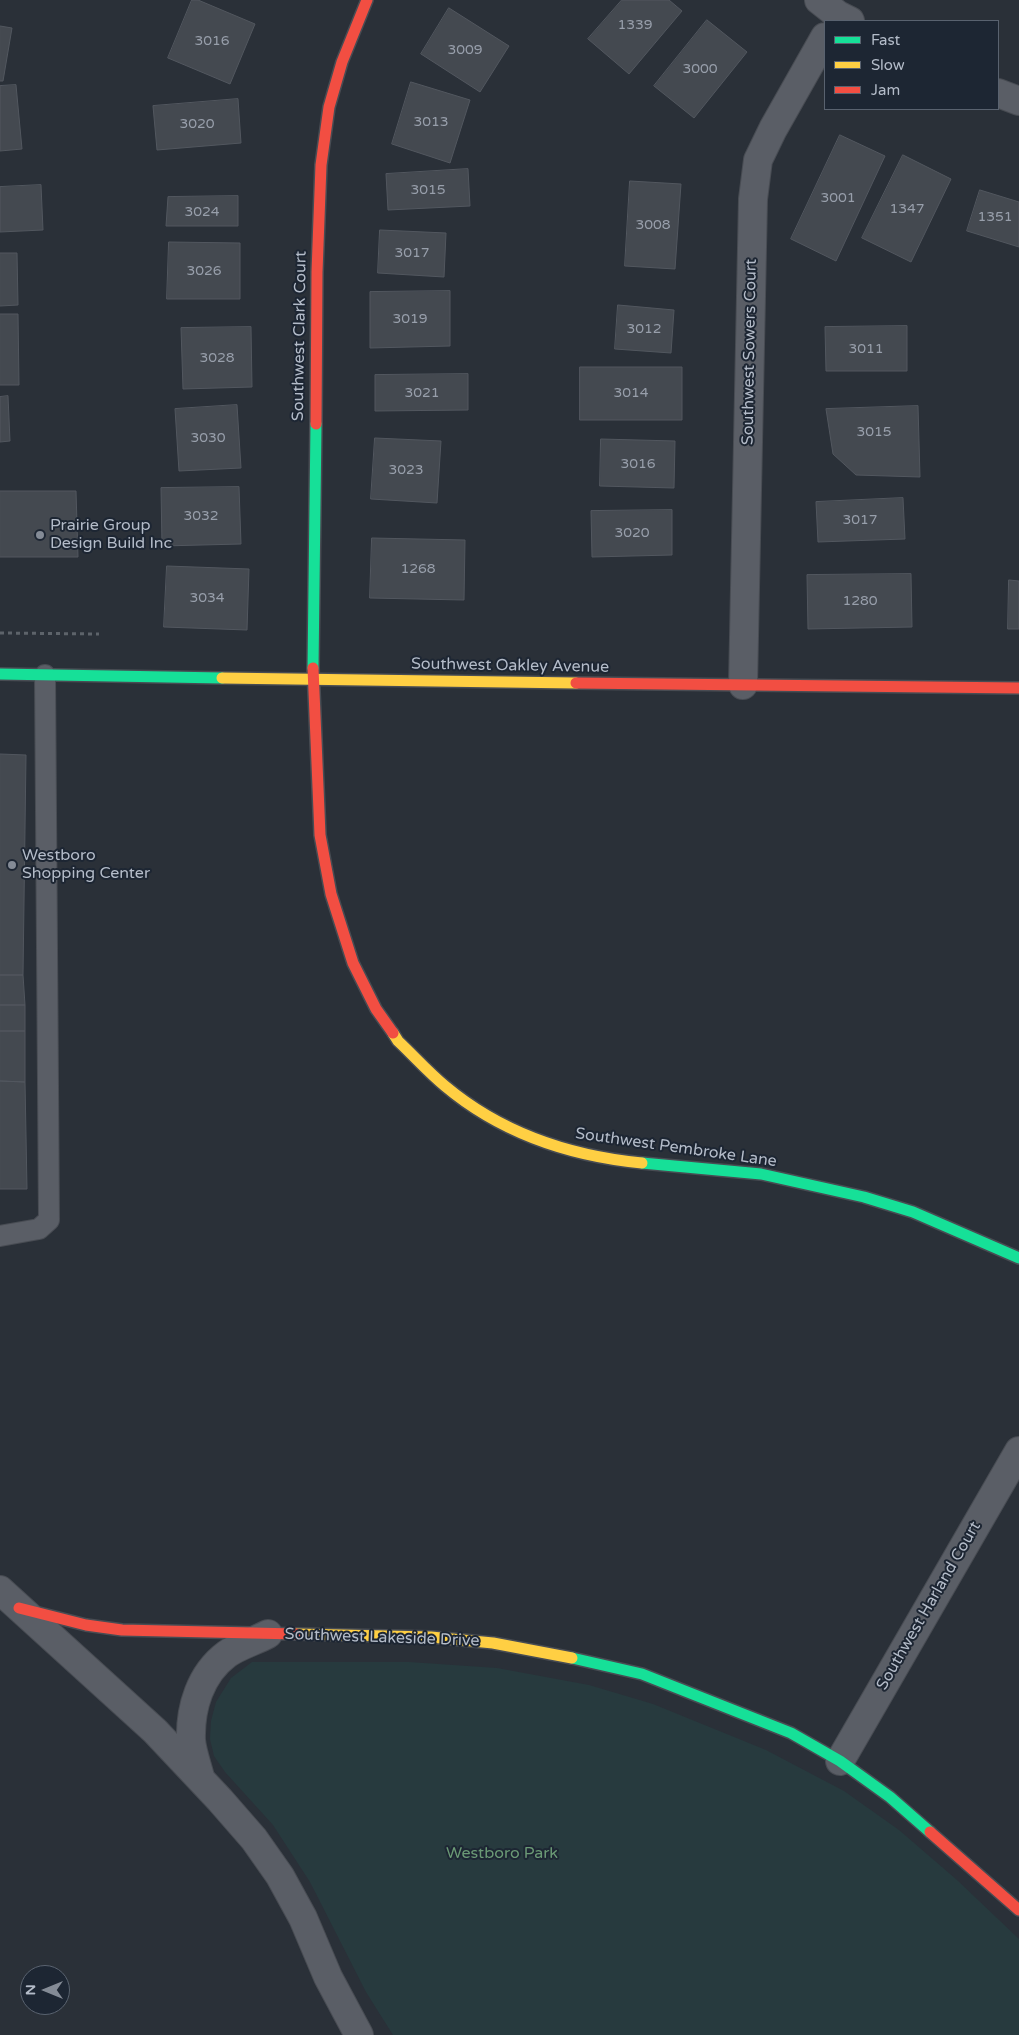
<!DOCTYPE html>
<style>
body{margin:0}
#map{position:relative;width:1019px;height:2035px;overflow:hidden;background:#2a3038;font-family:"Varela Round",sans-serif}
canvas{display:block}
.legend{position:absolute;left:824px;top:20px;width:175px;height:90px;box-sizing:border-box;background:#1d2633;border:1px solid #59626f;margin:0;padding:6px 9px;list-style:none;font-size:15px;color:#b4bcc9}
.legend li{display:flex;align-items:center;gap:10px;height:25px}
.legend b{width:25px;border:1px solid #59626f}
.north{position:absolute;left:20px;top:1965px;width:50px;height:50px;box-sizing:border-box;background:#1d2633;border:1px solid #59626f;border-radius:50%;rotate:270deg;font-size:14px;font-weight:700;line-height:20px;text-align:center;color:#b4bcc9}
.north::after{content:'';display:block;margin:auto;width:18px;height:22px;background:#848b96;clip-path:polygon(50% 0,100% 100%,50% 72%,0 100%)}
</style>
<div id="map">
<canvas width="1019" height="2035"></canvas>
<ul class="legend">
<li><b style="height:6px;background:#16e098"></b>Fast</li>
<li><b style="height:6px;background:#ffcf43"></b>Slow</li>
<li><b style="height:6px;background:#f24e42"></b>Jam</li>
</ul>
<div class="north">N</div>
</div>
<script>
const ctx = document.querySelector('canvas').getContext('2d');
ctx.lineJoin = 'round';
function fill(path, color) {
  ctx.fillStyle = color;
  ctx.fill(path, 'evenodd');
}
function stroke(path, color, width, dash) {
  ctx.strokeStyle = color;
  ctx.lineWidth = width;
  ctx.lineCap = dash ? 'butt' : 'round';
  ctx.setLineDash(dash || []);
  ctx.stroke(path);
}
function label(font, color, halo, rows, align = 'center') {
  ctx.font = font + ' "Varela Round",sans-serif';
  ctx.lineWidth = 4;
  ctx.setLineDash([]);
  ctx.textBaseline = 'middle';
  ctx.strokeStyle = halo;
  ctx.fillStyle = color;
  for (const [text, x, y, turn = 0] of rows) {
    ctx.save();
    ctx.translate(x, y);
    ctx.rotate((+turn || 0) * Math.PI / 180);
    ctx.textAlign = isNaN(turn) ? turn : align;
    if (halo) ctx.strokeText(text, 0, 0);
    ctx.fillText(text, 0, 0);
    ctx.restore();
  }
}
const green = new Path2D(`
 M 252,1662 L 409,1662 L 497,1668 L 589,1685 L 653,1704 L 766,1750 L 844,1791 L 899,1830 L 957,1880 L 1019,1939 L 1019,2035 L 393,2035 L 366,1992 L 310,1882 L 273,1825 L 225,1772 L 214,1756 L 210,1739 L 211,1721 L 216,1702 L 231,1678 Z`);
const building = new Path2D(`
 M 192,0 L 198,0 L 255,24 L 230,84 L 168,58 Z
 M 622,0 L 669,0 L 682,11 L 629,74 L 588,39 Z
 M 449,8 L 509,46 L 480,92 L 421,54 Z
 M 707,20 L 747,52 L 694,118 L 654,86 Z
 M 0,26 L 12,28 L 3,81 L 0,81 Z
 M 411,82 L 470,100 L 450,163 L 392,144 Z
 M 16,85 L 22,149 L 0,151 L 0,86 Z
 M 238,99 L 241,143 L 157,150 L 153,106 Z
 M 840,135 L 885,156 L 836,261 L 791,239 Z
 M 903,155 L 951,179 L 911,262 L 862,238 Z
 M 468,169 L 470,206 L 388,210 L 386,174 Z
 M 630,181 L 681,184 L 675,269 L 625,266 Z
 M 41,185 L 43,230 L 0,232 L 0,187 Z
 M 980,190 L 1019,202 L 1019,247 L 967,231 Z
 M 238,196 L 238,226 L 166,226 L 168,197 Z
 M 380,230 L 446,233 L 444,277 L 378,273 Z
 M 169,242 L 240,243 L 240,299 L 167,299 Z
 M 0,253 L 17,253 L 18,305 L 0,306 Z
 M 450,291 L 450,346 L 370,348 L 370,292 Z
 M 618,305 L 674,310 L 671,353 L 615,349 Z
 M 0,314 L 18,314 L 19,385 L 0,385 Z
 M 907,326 L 907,371 L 826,371 L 825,327 Z
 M 251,327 L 252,387 L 183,389 L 181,328 Z
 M 580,367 L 682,367 L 682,420 L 580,420 Z
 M 468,374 L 468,410 L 375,411 L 375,375 Z
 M 8,396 L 10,441 L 0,442 L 0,397 Z
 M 237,405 L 241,468 L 179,471 L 175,409 Z
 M 918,406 L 920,477 L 856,475 L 833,454 L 826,409 Z
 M 375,438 L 441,441 L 437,503 L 371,499 Z
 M 601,439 L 675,441 L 674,488 L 600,486 Z
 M 239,487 L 241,544 L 162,546 L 161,488 Z
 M 0,491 L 76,491 L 78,557 L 0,557 Z
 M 903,498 L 905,539 L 818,542 L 816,502 Z
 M 672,510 L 672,555 L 592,557 L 591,511 Z
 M 372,538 L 465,540 L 464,600 L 370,598 Z
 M 167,566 L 249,569 L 247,630 L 164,627 Z
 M 911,574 L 912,627 L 808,629 L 807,575 Z
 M 1009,580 L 1019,581 L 1019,629 L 1008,629 Z
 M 0,754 L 26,755 L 23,975 L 0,975 Z
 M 0,975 L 23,975 L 25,1005 L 0,1005 Z
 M 0,1005 L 25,1005 L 25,1031 L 0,1031 Z
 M 0,1031 L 25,1031 L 25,1082 L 0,1081 Z
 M 0,1081 L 25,1082 L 27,1189 L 0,1189 Z`);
const path = new Path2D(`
 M 0,633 L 99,634`);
const lane = new Path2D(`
 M 0,1236 L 39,1229 L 49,1220 L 45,675`);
const street = new Path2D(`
 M 819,0 L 838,15 L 850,21
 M 998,93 L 1019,101
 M 743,685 L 753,199 L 758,160 L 773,129 L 825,37
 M 0,1590 L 155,1731 L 220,1800 L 254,1839 L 280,1876 L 303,1918 L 328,1977 L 359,2035
 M 840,1761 L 1019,1451
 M 200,1777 C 197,1765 192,1752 191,1740 C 190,1708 200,1674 227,1654 C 238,1646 255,1641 268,1634`);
const fast = new Path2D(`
 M 313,668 L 316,424
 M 0,674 L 222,678
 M 642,1163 L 761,1174 L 864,1197 L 913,1212 L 1019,1258
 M 572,1658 L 642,1674 L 791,1733 L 840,1761 L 890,1797 L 930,1832`);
const slow = new Path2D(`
 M 222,678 L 576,683
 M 393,1033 L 398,1041 C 414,1056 428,1072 445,1086 C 501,1133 570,1156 642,1163
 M 296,1634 L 431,1637 L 493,1643 L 572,1658`);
const jam = new Path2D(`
 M 316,424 L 317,272 L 321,165 L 329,107 L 342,62 L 367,0
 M 313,668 L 320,835 L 331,894 L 353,963 L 376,1009 L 393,1033
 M 576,683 L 1019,688
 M 19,1608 L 86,1625 L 122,1630 L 296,1634
 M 930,1832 L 1019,1910`);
const markers = [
 [40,535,5,"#848b96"],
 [12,865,5,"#848b96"]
];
const numberNames = [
 ["1339",635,25],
 ["3016",212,41],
 ["3009",465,50],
 ["3000",700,69],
 ["3013",431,122],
 ["3020",197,124],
 ["3015",428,190],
 ["3001",838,198],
 ["1347",907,209],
 ["3024",202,212],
 ["1351",995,217],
 ["3008",653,225],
 ["3017",412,253],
 ["3026",204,271],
 ["3019",410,319],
 ["3012",644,329],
 ["3011",866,349],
 ["3028",217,358],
 ["3021",422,393],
 ["3014",631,393],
 ["3015",874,432],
 ["3030",208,438],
 ["3016",638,464],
 ["3023",406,470],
 ["3032",201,516],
 ["3017",860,520],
 ["3020",632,533],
 ["1268",418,569],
 ["3034",207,598],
 ["1280",860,601]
];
const streetNames = [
 ["Southwest Clark Court",300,336,-89],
 ["Southwest Sowers Court",750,352,-89],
 ["Southwest Oakley Avenue",510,666,1],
 ["Southwest Pembroke Lane",676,1148,8],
 ["Southwest Harland Court",929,1606,-60],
 ["Southwest Lakeside Drive",382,1638,2]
];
const poiNames = [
 ["Prairie Group",50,526],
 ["Design Build Inc",50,544],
 ["Westboro",22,856],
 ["Shopping Center",22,874]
];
const parkNames = [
 ["Westboro Park",502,1854]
];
fill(green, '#273a3e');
fill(building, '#444950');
stroke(building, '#52575f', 1);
stroke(lane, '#484c53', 22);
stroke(street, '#484c53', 30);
stroke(fast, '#484c53', 14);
stroke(slow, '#484c53', 14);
stroke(jam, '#484c53', 14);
stroke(path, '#5d636a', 3, [4, 4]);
stroke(lane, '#5a5e66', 20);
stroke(street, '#5a5e66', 28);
stroke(fast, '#16e098', 11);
stroke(slow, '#ffcf43', 11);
stroke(jam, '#f24e42', 11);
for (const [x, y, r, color] of markers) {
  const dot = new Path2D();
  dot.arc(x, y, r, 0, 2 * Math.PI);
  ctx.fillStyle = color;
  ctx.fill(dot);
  stroke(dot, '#1d2633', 2);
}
label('14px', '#989fab', null, numberNames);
label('16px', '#b4bcc9', '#1d2633', streetNames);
label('16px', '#b4bcc9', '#1d2633', poiNames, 'left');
label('16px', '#6b9a76', '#1d2633', parkNames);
</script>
